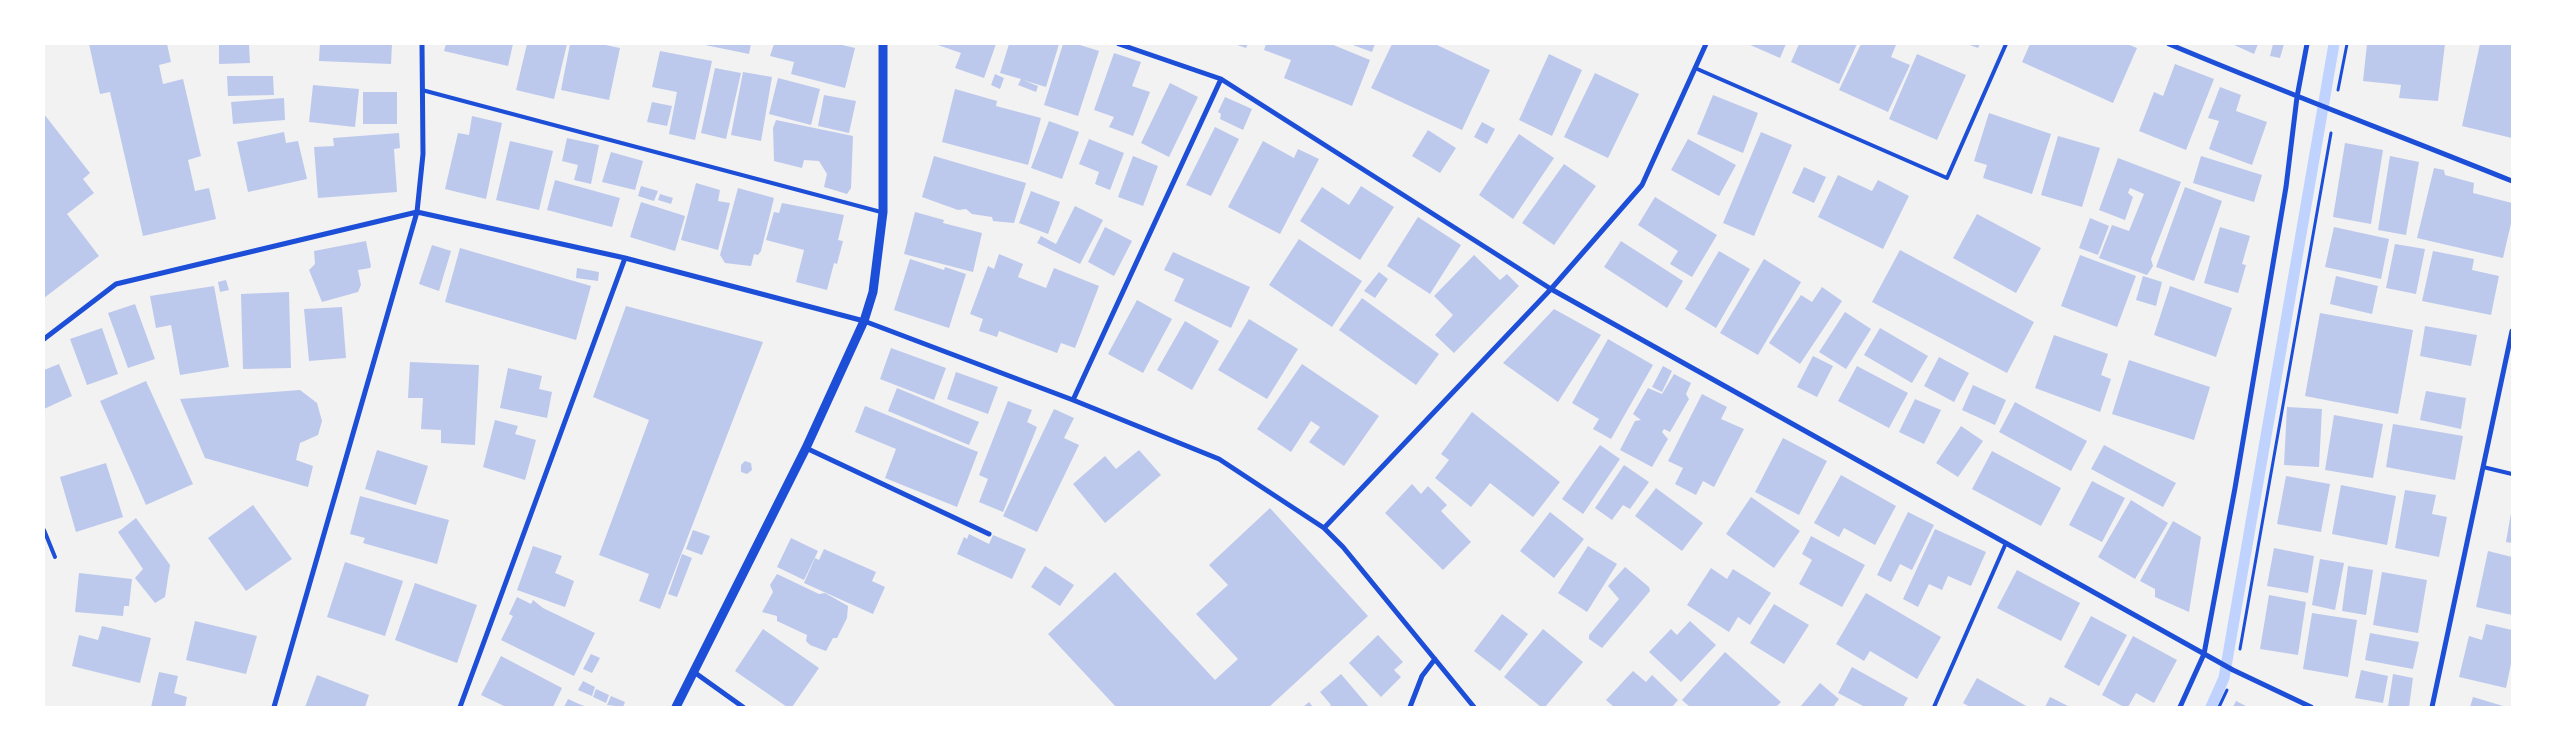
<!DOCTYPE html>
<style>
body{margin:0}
#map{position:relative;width:2556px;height:751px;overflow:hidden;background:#f2f2f2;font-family:"PT Sans Narrow",sans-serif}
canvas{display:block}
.frame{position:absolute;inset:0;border:45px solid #fff;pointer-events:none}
</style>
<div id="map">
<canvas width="2556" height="751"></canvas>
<div class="frame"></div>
</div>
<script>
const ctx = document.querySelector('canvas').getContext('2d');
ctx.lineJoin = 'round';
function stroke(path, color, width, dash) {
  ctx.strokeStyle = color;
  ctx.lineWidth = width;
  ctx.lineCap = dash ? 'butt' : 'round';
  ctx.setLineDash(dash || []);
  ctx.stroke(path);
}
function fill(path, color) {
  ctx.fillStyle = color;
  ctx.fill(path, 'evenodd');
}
const stream = new Path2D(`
 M 2211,707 L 2224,678 L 2334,44`);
const building = new Path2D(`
 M 89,44 L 167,44 L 171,62 L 159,65 L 163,84 L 183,79 L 201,156 L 188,160 L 195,191 L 209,188 L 216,219 L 143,236 L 110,92 L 100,94 Z
 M 219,44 L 249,44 L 250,63 L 219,64 Z
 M 320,44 L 392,44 L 391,64 L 319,61 Z
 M 446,44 L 513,44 L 508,66 L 444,51 Z
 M 527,44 L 567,44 L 554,99 L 516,90 Z
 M 570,44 L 601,44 L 620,48 L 609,100 L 561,90 Z
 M 700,44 L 751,44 L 749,54 Z
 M 774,44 L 838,44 L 855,48 L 845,88 L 791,74 L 794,62 L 770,56 Z
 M 935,44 L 996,44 L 984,78 L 955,68 L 961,53 Z
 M 1009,44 L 1059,44 L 1046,87 L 1023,80 L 1038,86 L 1036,92 L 1018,85 L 1021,79 L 1000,73 Z
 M 1063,44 L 1077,44 L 1099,51 L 1078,116 L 1044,105 Z
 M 1234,44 L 1248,44 L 1246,48 Z
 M 1266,44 L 1331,44 L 1370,60 L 1352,106 L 1284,78 L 1291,60 L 1264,50 Z
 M 1350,44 L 1375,44 L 1372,52 Z
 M 1392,44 L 1435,44 L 1490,70 L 1462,130 L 1371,88 Z
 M 1748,44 L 1786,44 L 1780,58 Z
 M 1799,44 L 1857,44 L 1839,84 L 1791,62 Z
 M 1861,44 L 1894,44 L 1896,45 L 1891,57 L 1910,65 L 1888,112 L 1839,90 Z
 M 1967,44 L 1980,44 L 1978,48 Z
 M 2030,44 L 2127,44 L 2137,48 L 2113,103 L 2022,62 Z
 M 2232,44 L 2258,44 L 2254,54 Z
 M 2273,44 L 2284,44 L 2280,58 L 2270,56 Z
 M 2367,44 L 2445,44 L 2438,101 L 2399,98 L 2401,85 L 2363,81 Z
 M 2480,44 L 2512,44 L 2512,138 L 2462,126 Z
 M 660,51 L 712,61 L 695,140 L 669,134 L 677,92 L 652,87 Z
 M 1114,53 L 1141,62 L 1132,86 L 1150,92 L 1133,136 L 1109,127 L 1114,117 L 1094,110 Z
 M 1549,54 L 1582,70 L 1552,136 L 1519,120 Z
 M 1917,54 L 1966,75 L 1937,140 L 1889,119 Z
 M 2175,64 L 2214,79 L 2186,150 L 2139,131 L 2154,92 L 2163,96 Z
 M 715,68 L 741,73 L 726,139 L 701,133 Z
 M 743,72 L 772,77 L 761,141 L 731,135 Z
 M 1595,73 L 1639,94 L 1608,158 L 1564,137 Z
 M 995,74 L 1004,78 L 1000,89 L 991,85 Z
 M 227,76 L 273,76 L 274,95 L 228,96 Z
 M 778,78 L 820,89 L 811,125 L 769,114 Z
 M 1170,83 L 1198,97 L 1169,157 L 1141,143 Z
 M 313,85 L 359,89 L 355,127 L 309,122 Z
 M 2220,87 L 2241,95 L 2236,111 L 2267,122 L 2252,165 L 2209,149 L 2219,121 L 2208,118 Z
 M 955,89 L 997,101 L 996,106 L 1041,118 L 1028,165 L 942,142 Z
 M 363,92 L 397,92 L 397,124 L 363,124 Z
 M 824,95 L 856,101 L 849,133 L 818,126 Z
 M 1713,95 L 1758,113 L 1743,153 L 1697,134 Z
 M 1225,97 L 1252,109 L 1243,130 L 1220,119 L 1221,114 L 1218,112 Z
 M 284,98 L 285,120 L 233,124 L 231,102 Z
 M 652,102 L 672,106 L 667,126 L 647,122 Z
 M 1989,113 L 2051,134 L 2032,194 L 1983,178 L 1987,165 L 1974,161 Z
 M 44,114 L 90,173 L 83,179 L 94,193 L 67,214 L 99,256 L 44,298 Z
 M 472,116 L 502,123 L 486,199 L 445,189 L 458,133 L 469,135 Z
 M 776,120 L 853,136 L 851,188 L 847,194 L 824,187 L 827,174 L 819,161 L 804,160 L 802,168 L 774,161 L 773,128 Z
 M 1049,121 L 1079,132 L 1062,179 L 1031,168 Z
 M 1482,122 L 1495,129 L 1487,144 L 1474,137 Z
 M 1215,127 L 1239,139 L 1211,196 L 1186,185 Z
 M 1428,130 L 1456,148 L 1440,173 L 1412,156 Z
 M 284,132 L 286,143 L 298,141 L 307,179 L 248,192 L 237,142 Z
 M 1761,132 L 1792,145 L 1754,236 L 1723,223 Z
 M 399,133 L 400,148 L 394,149 L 397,192 L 318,198 L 314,147 L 334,146 L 333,138 Z
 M 1519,134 L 1554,158 L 1513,219 L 1479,195 Z
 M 2058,136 L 2100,148 L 2082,207 L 2041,195 Z
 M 567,138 L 599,145 L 591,184 L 574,180 L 578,165 L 562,161 Z
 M 1089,139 L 1124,153 L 1110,190 L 1095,184 L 1099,172 L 1079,164 Z
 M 1688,139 L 1736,165 L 1719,196 L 1671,170 Z
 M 510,141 L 553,151 L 539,210 L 496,200 Z
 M 1263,141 L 1294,158 L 1298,149 L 1319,159 L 1280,234 L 1228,207 Z
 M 2345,143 L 2383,150 L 2371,224 L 2333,217 Z
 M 611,152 L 643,161 L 635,190 L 602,182 Z
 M 934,156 L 1026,183 L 1014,223 L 993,221 L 992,217 L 972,214 L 966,209 L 958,210 L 922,197 Z
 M 1133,156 L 1158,166 L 1143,206 L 1118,197 Z
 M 2201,156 L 2262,175 L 2254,202 L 2193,183 Z
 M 2390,156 L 2419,162 L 2406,235 L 2378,230 Z
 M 2118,158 L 2181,182 L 2151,259 L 2153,266 L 2147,275 L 2099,258 L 2112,225 L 2129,231 L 2144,194 L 2130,188 L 2128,193 L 2133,197 L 2125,220 L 2099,210 Z
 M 1564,164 L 1596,186 L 1554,245 L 1522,223 Z
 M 1804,167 L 1826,177 L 1814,203 L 1792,193 Z
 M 2434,168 L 2444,170 L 2445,175 L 2474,183 L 2473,193 L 2512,203 L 2512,219 L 2503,258 L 2417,238 Z
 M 1838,175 L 1872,191 L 1878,180 L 1909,196 L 1883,249 L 1818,217 Z
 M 555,180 L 620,198 L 612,227 L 547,210 Z
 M 696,183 L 720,190 L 718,201 L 730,203 L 718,250 L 681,240 Z
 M 641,186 L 658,191 L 654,201 L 638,196 Z
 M 1361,186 L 1394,207 L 1360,260 L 1300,221 L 1322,187 L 1349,205 Z
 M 2185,187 L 2222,201 L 2194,281 L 2156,267 Z
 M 738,188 L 774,198 L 761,251 L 758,255 L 754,254 L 751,266 L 725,263 L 720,255 Z
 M 1031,191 L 1060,202 L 1048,234 L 1019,223 Z
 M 660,194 L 673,198 L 671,204 L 658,200 Z
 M 1655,197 L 1717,235 L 1692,277 L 1670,264 L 1678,251 L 1638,225 Z
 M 641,202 L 685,216 L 675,251 L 630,237 Z
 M 782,203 L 844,215 L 838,240 L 843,241 L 837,264 L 834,263 L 827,290 L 796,282 L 804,250 L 766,240 L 774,212 L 779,213 Z
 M 1075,206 L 1103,220 L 1080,264 L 1037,243 L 1041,236 L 1056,244 Z
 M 915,212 L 944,220 L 943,223 L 982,233 L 973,272 L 904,254 Z
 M 1977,214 L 2041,248 L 2016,293 L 1953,258 Z
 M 1418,217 L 1461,245 L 1430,294 L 1387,266 Z
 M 2090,218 L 2109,226 L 2098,255 L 2079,248 Z
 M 1105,227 L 1132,241 L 1114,276 L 1088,262 Z
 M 2220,227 L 2250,236 L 2242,264 L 2246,265 L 2238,293 L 2204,283 Z
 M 2334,227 L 2389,239 L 2381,279 L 2325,267 Z
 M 1299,239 L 1362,281 L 1332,327 L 1269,285 Z
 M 366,241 L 371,266 L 370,268 L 358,270 L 361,285 L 358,292 L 322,302 L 309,270 L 315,264 L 314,251 Z
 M 1621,241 L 1683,281 L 1667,308 L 1604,267 Z
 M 2395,244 L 2425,249 L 2416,294 L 2386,288 Z
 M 432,245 L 451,251 L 439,291 L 419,284 Z
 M 460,248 L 591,286 L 576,340 L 445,302 Z
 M 1900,250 L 2034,322 L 2007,373 L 1872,302 Z
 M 1719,251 L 1750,269 L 1716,328 L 1685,309 Z
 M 2433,251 L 2474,259 L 2472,270 L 2499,276 L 2491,315 L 2422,301 Z
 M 1173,252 L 1250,287 L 1231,328 L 1174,301 L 1184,279 L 1164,270 Z
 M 999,254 L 1023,264 L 1018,277 L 1046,288 L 1054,268 L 1099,286 L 1075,348 L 1061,343 L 1057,353 L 999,331 L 997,337 L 979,331 L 983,319 L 970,314 L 988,266 L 994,269 Z
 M 1474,255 L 1500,280 L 1507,274 L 1519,286 L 1454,353 L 1435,335 L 1453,315 L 1434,296 Z
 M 2080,255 L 2136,276 L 2117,327 L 2061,306 Z
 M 910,259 L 944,270 L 945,267 L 966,274 L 949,328 L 894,310 Z
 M 1764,259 L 1801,282 L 1758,355 L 1720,333 Z
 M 577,268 L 599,272 L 598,281 L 576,278 Z
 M 1379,272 L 1388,279 L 1375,298 L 1364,291 Z
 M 2143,276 L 2162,282 L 2156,306 L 2136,300 Z
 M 2336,276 L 2378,286 L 2372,314 L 2330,304 Z
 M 226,280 L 229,290 L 220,292 L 218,282 Z
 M 214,286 L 229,367 L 180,375 L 171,325 L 156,328 L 150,296 Z
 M 2170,286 L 2232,308 L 2216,357 L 2154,335 Z
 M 1822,287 L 1842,301 L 1800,364 L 1769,343 L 1801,295 L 1812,302 Z
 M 289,292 L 291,368 L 243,369 L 241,294 Z
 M 1362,298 L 1439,354 L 1416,385 L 1339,330 Z
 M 1137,300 L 1172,319 L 1143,373 L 1108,354 Z
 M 135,304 L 155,359 L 128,368 L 108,313 Z
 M 626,306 L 763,342 L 660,609 L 639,601 L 649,574 L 599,555 L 649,420 L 593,397 Z
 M 342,307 L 346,358 L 309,361 L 304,309 Z
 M 1554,309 L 1601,335 L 1558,402 L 1503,363 Z
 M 1845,312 L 1871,329 L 1846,369 L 1819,352 Z
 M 2320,313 L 2413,330 L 2398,414 L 2305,396 Z
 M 1249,319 L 1298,349 L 1267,399 L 1218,370 Z
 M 1185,321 L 1219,341 L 1192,390 L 1157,370 Z
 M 2425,326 L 2477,335 L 2471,366 L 2420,356 Z
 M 102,328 L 118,374 L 87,385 L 70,339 Z
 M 1880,328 L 1928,356 L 1912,383 L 1864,355 Z
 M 2054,335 L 2108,354 L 2101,375 L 2111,379 L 2100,412 L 2035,388 Z
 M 1608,339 L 1653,365 L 1611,439 L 1593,429 L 1599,419 L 1572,403 Z
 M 891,348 L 946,368 L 934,400 L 880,379 Z
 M 1813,356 L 1833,366 L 1817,397 L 1797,387 Z
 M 1939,357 L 1969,373 L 1954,402 L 1924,386 Z
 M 2129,360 L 2210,387 L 2194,440 L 2112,414 Z
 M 410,362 L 479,365 L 475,445 L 441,443 L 441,430 L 421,429 L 423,398 L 408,398 Z
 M 59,364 L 72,396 L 44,409 L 44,370 Z
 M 1302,364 L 1379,416 L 1344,466 L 1309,442 L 1320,427 L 1311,421 L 1291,452 L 1257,429 Z
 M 1663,366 L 1672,371 L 1662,392 L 1652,387 Z
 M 1857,366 L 1908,393 L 1889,428 L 1838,401 Z
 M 508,368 L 542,376 L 539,389 L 552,392 L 547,418 L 500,408 Z
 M 956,372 L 998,387 L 988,414 L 947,399 Z
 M 1674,374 L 1691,383 L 1686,394 L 1689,399 L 1670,432 L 1664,429 L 1662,432 L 1668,439 L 1652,467 L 1620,450 L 1635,421 L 1641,420 L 1633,414 L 1648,388 L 1662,394 Z
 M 146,381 L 193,484 L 146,505 L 100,401 Z
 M 1973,385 L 2006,400 L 1995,425 L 1962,410 Z
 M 897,388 L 979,422 L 969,445 L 888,411 Z
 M 300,390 L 317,403 L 322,421 L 318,435 L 300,443 L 296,460 L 313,466 L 308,487 L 205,458 L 180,399 Z
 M 2426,391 L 2466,398 L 2461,429 L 2420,420 Z
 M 1702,394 L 1727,407 L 1721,419 L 1744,429 L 1714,487 L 1703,481 L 1696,495 L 1675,484 L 1683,468 L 1668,461 Z
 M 1915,399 L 1941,410 L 1924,444 L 1899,432 Z
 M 1008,401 L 1032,410 L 1027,422 L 1037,427 L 1003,512 L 979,502 L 988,479 L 979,475 Z
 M 2015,402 L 2087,441 L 2071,471 L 1999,432 Z
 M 865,406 L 978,452 L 957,507 L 885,478 L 896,449 L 855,432 Z
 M 2287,407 L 2322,409 L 2319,467 L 2284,465 Z
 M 1054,409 L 1074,418 L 1064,438 L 1079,445 L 1037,532 L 1003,516 Z
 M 1472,412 L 1560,482 L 1533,517 L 1490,483 L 1471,507 L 1435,478 L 1449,460 L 1441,454 Z
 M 2334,415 L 2383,424 L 2373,478 L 2325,470 Z
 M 495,420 L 518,426 L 515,434 L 536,440 L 525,480 L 483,467 Z
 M 2393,424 L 2463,436 L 2455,480 L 2386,467 Z
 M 1961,426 L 1983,441 L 1958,477 L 1936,463 Z
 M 1783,438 L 1827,461 L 1799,515 L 1755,492 Z
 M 1600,445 L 1620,459 L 1583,514 L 1562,499 Z
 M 2104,445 L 2176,483 L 2163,507 L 2091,469 Z
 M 377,450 L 428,466 L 416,505 L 365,489 Z
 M 1139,450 L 1161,475 L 1105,523 L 1073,484 L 1105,456 L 1116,469 Z
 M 1992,451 L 2061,488 L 2041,526 L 1972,489 Z
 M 745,461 L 751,463 L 752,470 L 747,474 L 741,472 L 741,465 Z
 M 106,463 L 123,517 L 76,532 L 60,477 Z
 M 1624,465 L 1649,482 L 1630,509 L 1623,505 L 1612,520 L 1595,508 Z
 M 1841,475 L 1896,506 L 1875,545 L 1844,528 L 1839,537 L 1814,523 Z
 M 2286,476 L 2330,484 L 2321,532 L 2277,524 Z
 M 2092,481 L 2125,498 L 2102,542 L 2069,525 Z
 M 1412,484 L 1421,494 L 1428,486 L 1447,505 L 1441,511 L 1471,542 L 1443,570 L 1385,513 Z
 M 2341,485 L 2396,496 L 2387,545 L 2332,534 Z
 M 1656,488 L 1703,523 L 1682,551 L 1635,516 Z
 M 2405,490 L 2436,495 L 2432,514 L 2447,517 L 2439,557 L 2395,548 Z
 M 360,496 L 449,520 L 437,564 L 363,543 L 365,538 L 350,534 Z
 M 1751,497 L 1800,531 L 1774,568 L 1726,534 Z
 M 2131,500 L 2168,523 L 2135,579 L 2098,557 Z
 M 253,505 L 292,559 L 246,591 L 208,538 Z
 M 1270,508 L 1368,616 L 1269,707 L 1116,707 L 1048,634 L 1115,572 L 1215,680 L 1238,659 L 1196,614 L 1228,585 L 1209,565 Z
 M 1550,512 L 1584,539 L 1554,578 L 1520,551 Z
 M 1908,512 L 1934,525 L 1912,570 L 1900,564 L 1891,582 L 1877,575 Z
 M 2511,513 L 2512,513 L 2512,543 L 2506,542 Z
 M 136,518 L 170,565 L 165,597 L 155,603 L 135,578 L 143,569 L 118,532 Z
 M 2173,521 L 2201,537 L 2189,612 L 2155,597 L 2155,589 L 2140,581 Z
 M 1935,529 L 1986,552 L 1971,586 L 1948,576 L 1942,590 L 1929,584 L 1918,607 L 1903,599 Z
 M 693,530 L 710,536 L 702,555 L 686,549 Z
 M 969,534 L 989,544 L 993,535 L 1026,549 L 1012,579 L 957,554 L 964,537 L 967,539 Z
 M 1811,536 L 1865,565 L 1842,607 L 1799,584 L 1812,560 L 1802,554 Z
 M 791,538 L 818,551 L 804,580 L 777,567 Z
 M 533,546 L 562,556 L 555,573 L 574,581 L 565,607 L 517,590 Z
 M 1588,546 L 1617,564 L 1587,612 L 1558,593 Z
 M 2274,548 L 2314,556 L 2308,593 L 2267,586 Z
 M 824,549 L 876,572 L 872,581 L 885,587 L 873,614 L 804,583 L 815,558 L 819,560 Z
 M 2488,551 L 2512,557 L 2512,615 L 2476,607 Z
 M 682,554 L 692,558 L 677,597 L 668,594 Z
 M 2320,559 L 2344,563 L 2335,610 L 2312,605 Z
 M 345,562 L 403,581 L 385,636 L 327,617 Z
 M 1045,566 L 1074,585 L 1060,606 L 1031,587 Z
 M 2348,566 L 2373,570 L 2366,615 L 2342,611 Z
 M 1625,567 L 1649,587 L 1650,591 L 1602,648 L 1589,639 L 1589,635 L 1619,599 L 1608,586 Z
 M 1711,568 L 1727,579 L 1733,569 L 1771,593 L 1750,625 L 1738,617 L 1729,632 L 1687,605 Z
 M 2017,570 L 2080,603 L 2061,641 L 1997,608 Z
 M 2382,572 L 2427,580 L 2418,633 L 2373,625 Z
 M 79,573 L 132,579 L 129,606 L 124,606 L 123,616 L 75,612 Z
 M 777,574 L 819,594 L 825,593 L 848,606 L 847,618 L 837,638 L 833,638 L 826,651 L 810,645 L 806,641 L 807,635 L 777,621 L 777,616 L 762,612 L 773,592 L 770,585 Z
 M 415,583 L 477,605 L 457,663 L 395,640 Z
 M 1866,593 L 1941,637 L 1917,679 L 1870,651 L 1864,661 L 1836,644 Z
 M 2269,595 L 2306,602 L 2298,655 L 2260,649 Z
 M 517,597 L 531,604 L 533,600 L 543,608 L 595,633 L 574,676 L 501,640 L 513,616 L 509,614 Z
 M 1774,604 L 1809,625 L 1784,664 L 1750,643 Z
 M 2312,613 L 2357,620 L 2348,677 L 2303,669 Z
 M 1502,614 L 1528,634 L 1500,671 L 1474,651 Z
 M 2091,616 L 2127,635 L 2099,686 L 2064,667 Z
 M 195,621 L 257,636 L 246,674 L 186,660 Z
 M 1690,621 L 1716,645 L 1681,682 L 1649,652 L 1671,629 L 1677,635 Z
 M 2486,624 L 2512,630 L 2512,659 L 2506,688 L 2459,677 L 2469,636 L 2482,640 Z
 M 102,626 L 151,638 L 140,683 L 72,666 L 79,635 L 98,640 Z
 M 763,629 L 819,668 L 792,707 L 787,707 L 735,671 Z
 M 1543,629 L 1583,662 L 1545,707 L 1541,707 L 1504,677 Z
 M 2370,633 L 2419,642 L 2413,669 L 2365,660 Z
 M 1378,635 L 1403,662 L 1394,670 L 1401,677 L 1381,697 L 1349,663 Z
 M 2133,636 L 2177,660 L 2154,703 L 2136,693 L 2128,707 L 2124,707 L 2102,695 Z
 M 1725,652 L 1781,702 L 1776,707 L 1690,707 L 1682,700 Z
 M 591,654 L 600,658 L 592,673 L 583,669 Z
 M 501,656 L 562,688 L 553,707 L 506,707 L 481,695 Z
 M 1852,667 L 1908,698 L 1903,707 L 1865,707 L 1838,693 Z
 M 2361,670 L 2388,676 L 2383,703 L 2355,698 Z
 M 1633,671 L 1646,682 L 1652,675 L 1678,700 L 1672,707 L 1614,707 L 1606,700 Z
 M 159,672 L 178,676 L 174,693 L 187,697 L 185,707 L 151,707 Z
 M 1341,674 L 1369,707 L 1328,707 L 1331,705 L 1320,692 Z
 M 2393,674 L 2413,678 L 2409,707 L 2388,707 Z
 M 317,675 L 369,695 L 365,707 L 305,707 Z
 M 1977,678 L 2028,707 L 1970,707 L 1963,703 Z
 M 583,681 L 595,687 L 592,696 L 578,690 Z
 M 1820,683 L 1839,699 L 1833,707 L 1800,707 Z
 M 596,689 L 609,695 L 606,703 L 593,697 Z
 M 611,696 L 625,702 L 623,707 L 607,705 Z
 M 2050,697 L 2070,707 L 2045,707 Z
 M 2473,697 L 2503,706 L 2502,707 L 2470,707 Z
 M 568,699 L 579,704 L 587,707 L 564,707 Z
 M 2236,701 L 2248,707 L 2233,707 Z
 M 1309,702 L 1313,707 L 1303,707 Z`);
const path = new Path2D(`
 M 2338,90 L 2347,44
 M 2240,649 L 2331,133
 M 2219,707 L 2227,690`);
const service = new Path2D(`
 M 1695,68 L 1947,178 L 2006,44
 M 422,90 L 881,212
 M 2483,467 L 2512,474
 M 44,530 L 55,557
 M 1934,707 L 2006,543`);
const minor = new Path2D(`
 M 1119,44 L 1221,79 L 1551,289 L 2233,670 L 2311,707
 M 2169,44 C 2283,92 2398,135 2512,181
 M 44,339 L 116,284 L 417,212 L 625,258 L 864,321 L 1073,400 L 1219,459 L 1324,528 L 1343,547 L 1474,707
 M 1073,400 L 1221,79
 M 806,448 L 989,534
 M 1324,528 L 1551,289 L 1642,185 L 1706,44
 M 694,672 L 743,707
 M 274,707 L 417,212 L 423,154 L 422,44
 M 460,707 L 625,258
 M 1410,707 L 1422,676 L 1435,659
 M 2180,707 L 2204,654 L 2235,488 L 2286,187 L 2297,97 L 2307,44
 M 2432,707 L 2512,331`);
const tertiary = new Path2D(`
 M 676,707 L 806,448 L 864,321 L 873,292 L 883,212 L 883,44`);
stroke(stream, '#bfd3fe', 11);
fill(building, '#bdc9ec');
stroke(path, '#1d4ed8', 3);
stroke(service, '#1d4ed8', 4);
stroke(minor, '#1d4ed8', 5);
stroke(tertiary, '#1d4ed8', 9);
</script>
